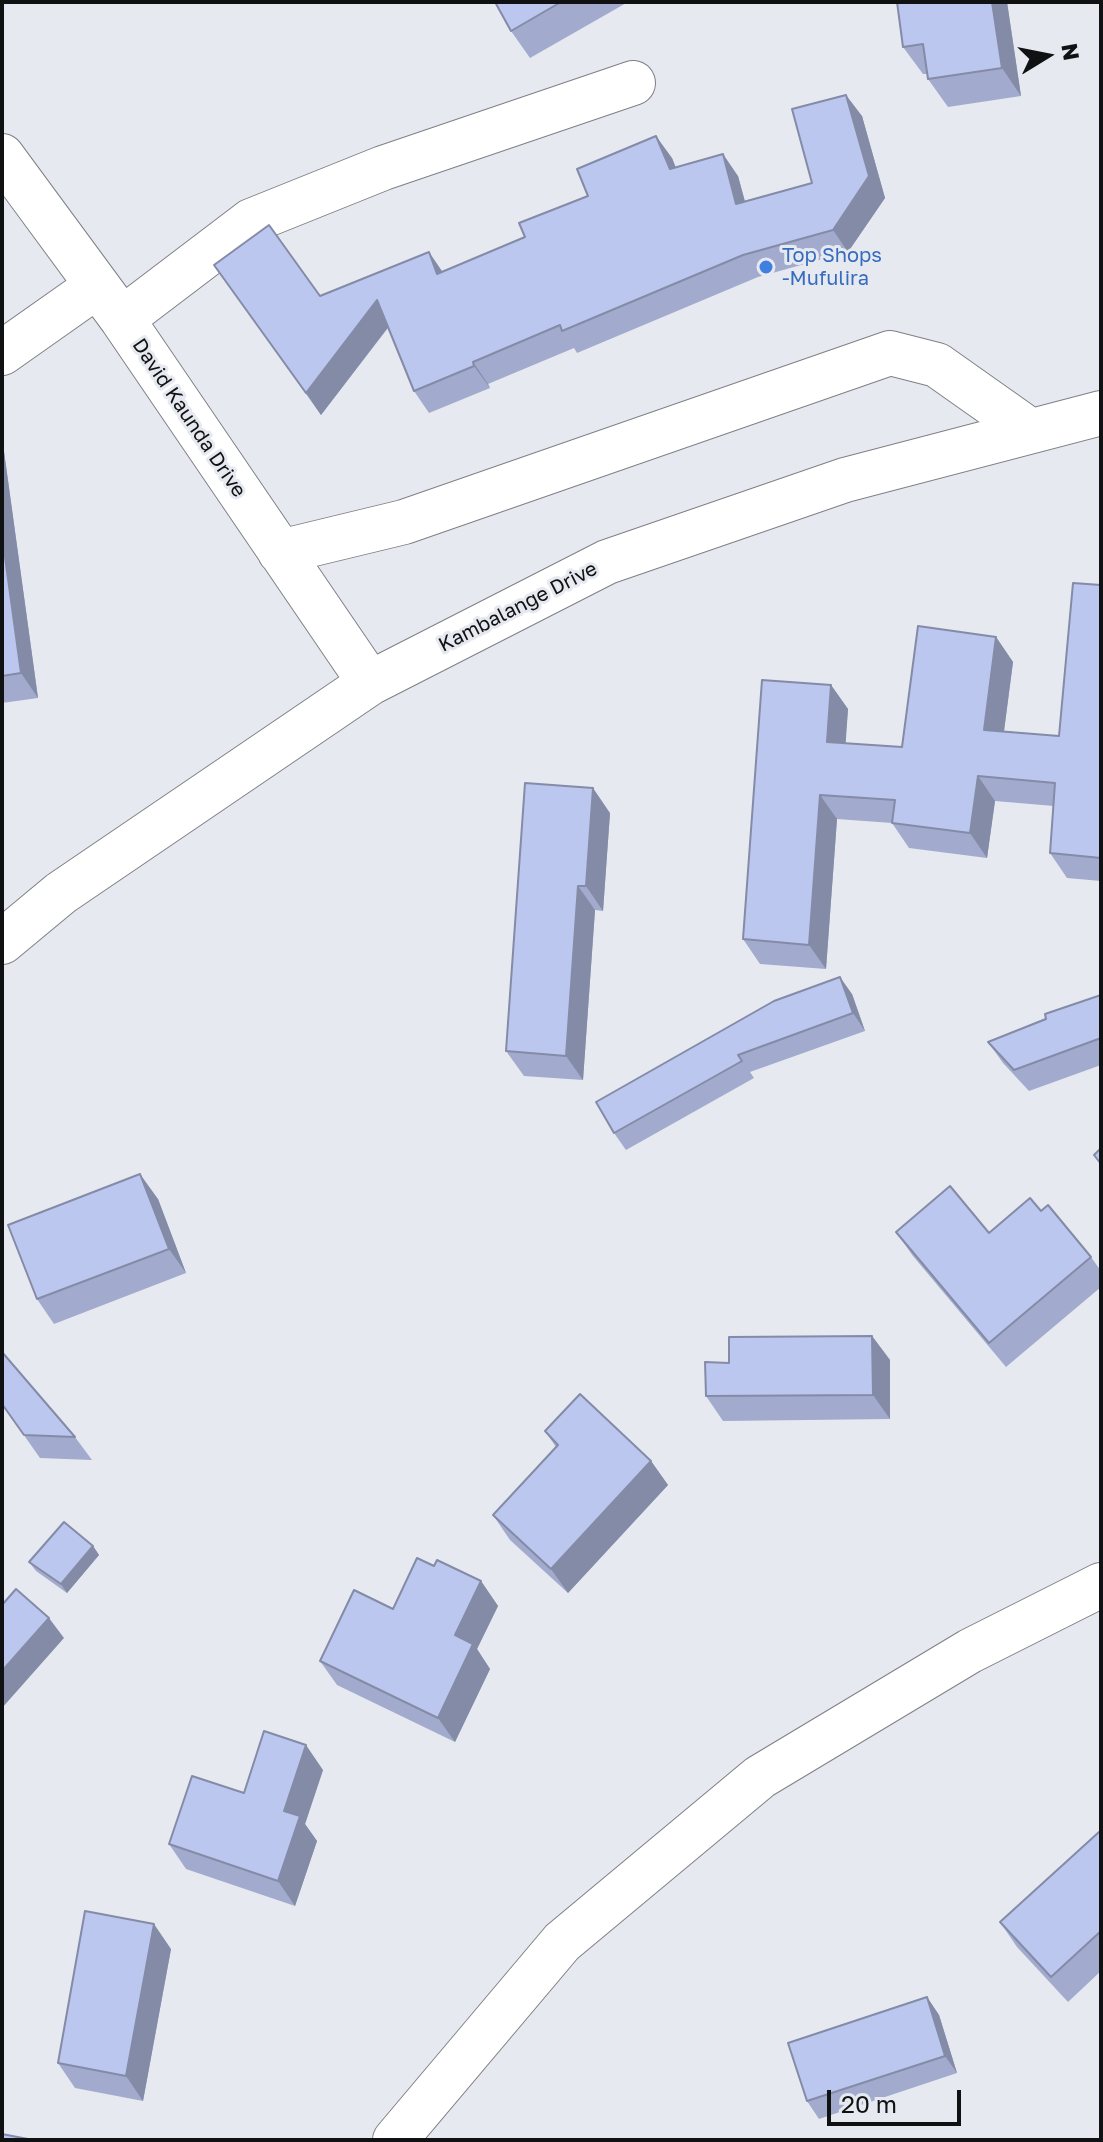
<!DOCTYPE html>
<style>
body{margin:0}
#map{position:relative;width:1103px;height:2142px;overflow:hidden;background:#e7e9f0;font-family:"Golos Text",sans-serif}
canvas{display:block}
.frame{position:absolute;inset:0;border:4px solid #101113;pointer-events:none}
.north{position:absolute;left:1007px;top:16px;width:80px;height:80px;-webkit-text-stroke:6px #e7e9f0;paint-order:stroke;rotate:80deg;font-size:22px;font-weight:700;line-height:32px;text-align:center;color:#101113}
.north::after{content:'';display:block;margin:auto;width:28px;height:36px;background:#101113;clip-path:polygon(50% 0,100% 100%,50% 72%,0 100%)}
.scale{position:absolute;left:827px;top:2090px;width:134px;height:36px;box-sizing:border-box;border:4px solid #101113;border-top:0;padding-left:10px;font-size:24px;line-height:28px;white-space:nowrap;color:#101113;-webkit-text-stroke:6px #e7e9f0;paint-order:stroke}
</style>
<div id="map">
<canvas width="1103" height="2142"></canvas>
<div class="frame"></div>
<div class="north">N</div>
<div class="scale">20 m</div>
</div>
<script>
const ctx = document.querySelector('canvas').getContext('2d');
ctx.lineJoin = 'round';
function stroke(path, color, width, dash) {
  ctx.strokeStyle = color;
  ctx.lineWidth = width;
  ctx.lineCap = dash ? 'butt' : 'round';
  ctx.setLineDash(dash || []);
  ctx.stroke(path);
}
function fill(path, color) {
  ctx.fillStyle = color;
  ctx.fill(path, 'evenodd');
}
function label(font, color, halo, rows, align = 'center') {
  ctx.font = font + ' "Golos Text",sans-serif';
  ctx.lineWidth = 6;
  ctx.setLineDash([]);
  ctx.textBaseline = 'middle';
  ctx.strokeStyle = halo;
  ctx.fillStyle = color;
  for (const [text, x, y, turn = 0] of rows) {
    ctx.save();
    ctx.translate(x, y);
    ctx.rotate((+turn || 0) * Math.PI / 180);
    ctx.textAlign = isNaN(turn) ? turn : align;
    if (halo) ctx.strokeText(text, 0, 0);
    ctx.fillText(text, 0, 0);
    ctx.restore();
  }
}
const minor = new Path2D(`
 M 2,156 L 122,319 L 370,683
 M 122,319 L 251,221 L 383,168 L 633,83
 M 2,353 L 97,286
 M 280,552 L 404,522 L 890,353 L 937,365 L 1029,430
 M 2,942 L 61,893 L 370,683 L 607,562 L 845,480 L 1101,413
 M 395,2140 L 562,1942 L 760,1777 L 970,1651 L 1101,1585`);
const wall = new Path2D(`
 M 495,2 L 628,2 L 530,58 L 511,31 Z
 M 897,2 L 1007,2 L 1021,96 L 948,107 L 928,79 L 927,74 L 923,74 L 903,47 Z
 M 862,116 L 885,198 L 848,252 L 758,277 L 577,353 L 574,348 L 488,384 L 490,388 L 429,413 L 414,391 L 388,328 L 321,415 L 214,265 L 320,296 L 442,272 L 525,237 L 588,196 L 672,158 L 676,168 L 738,176 L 745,201 L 812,183 Z
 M 2,437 L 38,698 L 2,703 Z
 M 1101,585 L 1101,881 L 1067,878 L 1050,853 L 1054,806 L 995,801 L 987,858 L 909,848 L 892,823 L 837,819 L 826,969 L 760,964 L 743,939 L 831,685 L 848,709 L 845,744 L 902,747 L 996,637 L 1013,662 L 1004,731 L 1059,736 Z
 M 610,813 L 603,911 L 595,910 L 583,1080 L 524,1076 L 506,1051 Z
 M 852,994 L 865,1031 L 750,1072 L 754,1078 L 626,1150 L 614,1133 L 596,1102 Z
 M 1101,995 L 1101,1065 L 1029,1091 L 1003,1063 L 988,1042 Z
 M 158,1199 L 186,1273 L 54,1324 L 37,1299 Z
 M 1041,1211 L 1091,1257 L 1101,1271 L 1101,1287 L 1006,1367 L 913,1256 L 896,1232 L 989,1233 Z
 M 872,1336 L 890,1360 L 890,1419 L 723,1421 L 706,1396 L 729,1363 Z
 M 2,1404 L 75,1437 L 92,1460 L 40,1458 Z
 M 545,1431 L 651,1461 L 668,1485 L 568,1593 L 510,1540 L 493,1515 L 556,1447 Z
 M 93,1546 L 99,1555 L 67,1593 L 36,1571 L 29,1562 Z
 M 434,1566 L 481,1581 L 498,1606 L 477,1649 L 490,1669 L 455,1742 L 337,1685 L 320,1661 L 393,1609 Z
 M 323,1770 L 305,1824 L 317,1841 L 295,1906 L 186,1869 L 169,1844 L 244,1793 Z
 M 1101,1835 L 1101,1971 L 1068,2002 L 1017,1947 L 1000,1922 Z
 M 171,1949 L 143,2101 L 75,2088 L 58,2063 Z
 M 927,1997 L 939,2015 L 957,2073 L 819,2119 L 807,2101 Z`);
const shadedWall = new Path2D(`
 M 992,2 L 1007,2 L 1021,96 L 1002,68 Z
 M 846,95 L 862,116 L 885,198 L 848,252 L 833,230 Z
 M 656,136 L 672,158 L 685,191 L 670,169 Z
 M 723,154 L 738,176 L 751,225 L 736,204 Z
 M 429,252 L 444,274 L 437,274 Z
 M 377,300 L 392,322 L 321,415 L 306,393 Z
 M 473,362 L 488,384 L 490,388 L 474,366 Z
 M 2,437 L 38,698 L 21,673 L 2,535 Z
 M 996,637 L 1013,662 L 1001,754 L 984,730 Z
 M 831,685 L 848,709 L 844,767 L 827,742 Z
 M 978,776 L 995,801 L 987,858 L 970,833 Z
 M 593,788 L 610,813 L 603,911 L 586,886 Z
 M 820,795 L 837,819 L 826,969 L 809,945 Z
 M 578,886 L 595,910 L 583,1080 L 566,1056 Z
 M 840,977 L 852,994 L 865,1031 L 853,1013 Z
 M 140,1174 L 158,1199 L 186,1273 L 169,1249 Z
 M 872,1336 L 890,1360 L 890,1419 L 873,1395 Z
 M 651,1461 L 668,1485 L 568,1593 L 551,1569 Z
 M 93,1546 L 99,1555 L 67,1593 L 61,1584 Z
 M 481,1581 L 498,1606 L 477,1649 L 490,1669 L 455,1742 L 438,1718 L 455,1635 Z
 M 49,1618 L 64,1638 L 2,1708 L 2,1671 Z
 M 306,1745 L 323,1770 L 305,1824 L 317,1841 L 295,1906 L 278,1881 L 284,1811 Z
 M 154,1924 L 171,1949 L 143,2101 L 126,2076 Z
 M 927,1997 L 939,2015 L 957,2073 L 945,2056 Z`);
const building = new Path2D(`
 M 495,2 L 561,2 L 511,31 Z
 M 897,2 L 992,2 L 1002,68 L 928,79 L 923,44 L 903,47 Z
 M 846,95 L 869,176 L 833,230 L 743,255 L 562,331 L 560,325 L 473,362 L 474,366 L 414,391 L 377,300 L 306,393 L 214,265 L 269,225 L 320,296 L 429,252 L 437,274 L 525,237 L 519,223 L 588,196 L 577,169 L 656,136 L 670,169 L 723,154 L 736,204 L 812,183 L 792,109 Z
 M 2,535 L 21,673 L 2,676 Z
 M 1073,583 L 1101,585 L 1101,858 L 1050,853 L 1055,783 L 978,776 L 970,833 L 892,823 L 895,800 L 820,795 L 809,945 L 743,939 L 762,680 L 831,685 L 827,742 L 902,747 L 918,626 L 996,637 L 984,730 L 1059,736 Z
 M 525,783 L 593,788 L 586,886 L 578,886 L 566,1056 L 506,1051 Z
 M 840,977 L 853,1013 L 738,1055 L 742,1061 L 614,1133 L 596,1102 L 774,1001 Z
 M 1101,995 L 1101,1038 L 1014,1070 L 988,1042 L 1046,1019 L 1045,1014 Z
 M 1101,1148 L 1101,1164 L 1094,1155 Z
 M 140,1174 L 169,1249 L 37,1299 L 8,1225 Z
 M 950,1186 L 989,1233 L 1030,1198 L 1041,1211 L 1048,1205 L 1091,1257 L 989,1343 L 896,1232 Z
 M 872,1336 L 873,1395 L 706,1396 L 705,1362 L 729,1363 L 729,1337 Z
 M 2,1352 L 75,1437 L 24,1435 L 2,1404 Z
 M 580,1394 L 651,1461 L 551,1569 L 493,1515 L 558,1445 L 545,1431 Z
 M 64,1522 L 93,1546 L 61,1584 L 29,1562 Z
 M 417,1558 L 434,1566 L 437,1560 L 481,1581 L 455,1635 L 473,1644 L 438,1718 L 320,1661 L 354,1590 L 393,1609 Z
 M 16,1589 L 49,1618 L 2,1671 L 2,1605 Z
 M 264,1731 L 306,1745 L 284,1811 L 300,1816 L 278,1881 L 169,1844 L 192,1776 L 244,1793 Z
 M 1099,1832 L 1101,1835 L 1101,1931 L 1051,1977 L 1000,1922 Z
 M 85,1911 L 154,1924 L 126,2076 L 58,2063 Z
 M 927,1997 L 945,2056 L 807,2101 L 788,2043 Z
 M 2,2134 L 33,2140 L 2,2140 Z`);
const markers = [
 [766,267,8,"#3f7fe0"]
];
const shopNames = [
 ["Top Shops",782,256],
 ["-Mufulira",782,279]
];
const streetNames = [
 ["David Kaunda Drive",189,418,56],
 ["Kambalange Drive",518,607,-27]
];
stroke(minor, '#7e8086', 46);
stroke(minor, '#fff', 44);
fill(wall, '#a2abce');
fill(shadedWall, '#848ba7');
fill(building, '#bcc7ef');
stroke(building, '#848ba7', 2);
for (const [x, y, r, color] of markers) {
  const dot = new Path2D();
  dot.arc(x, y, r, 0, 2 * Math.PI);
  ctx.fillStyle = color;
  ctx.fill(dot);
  stroke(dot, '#e7e9f0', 3);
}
label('20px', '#366cbe', '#e7e9f0', shopNames, 'left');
label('20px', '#101113', '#e7e9f0', streetNames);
</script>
